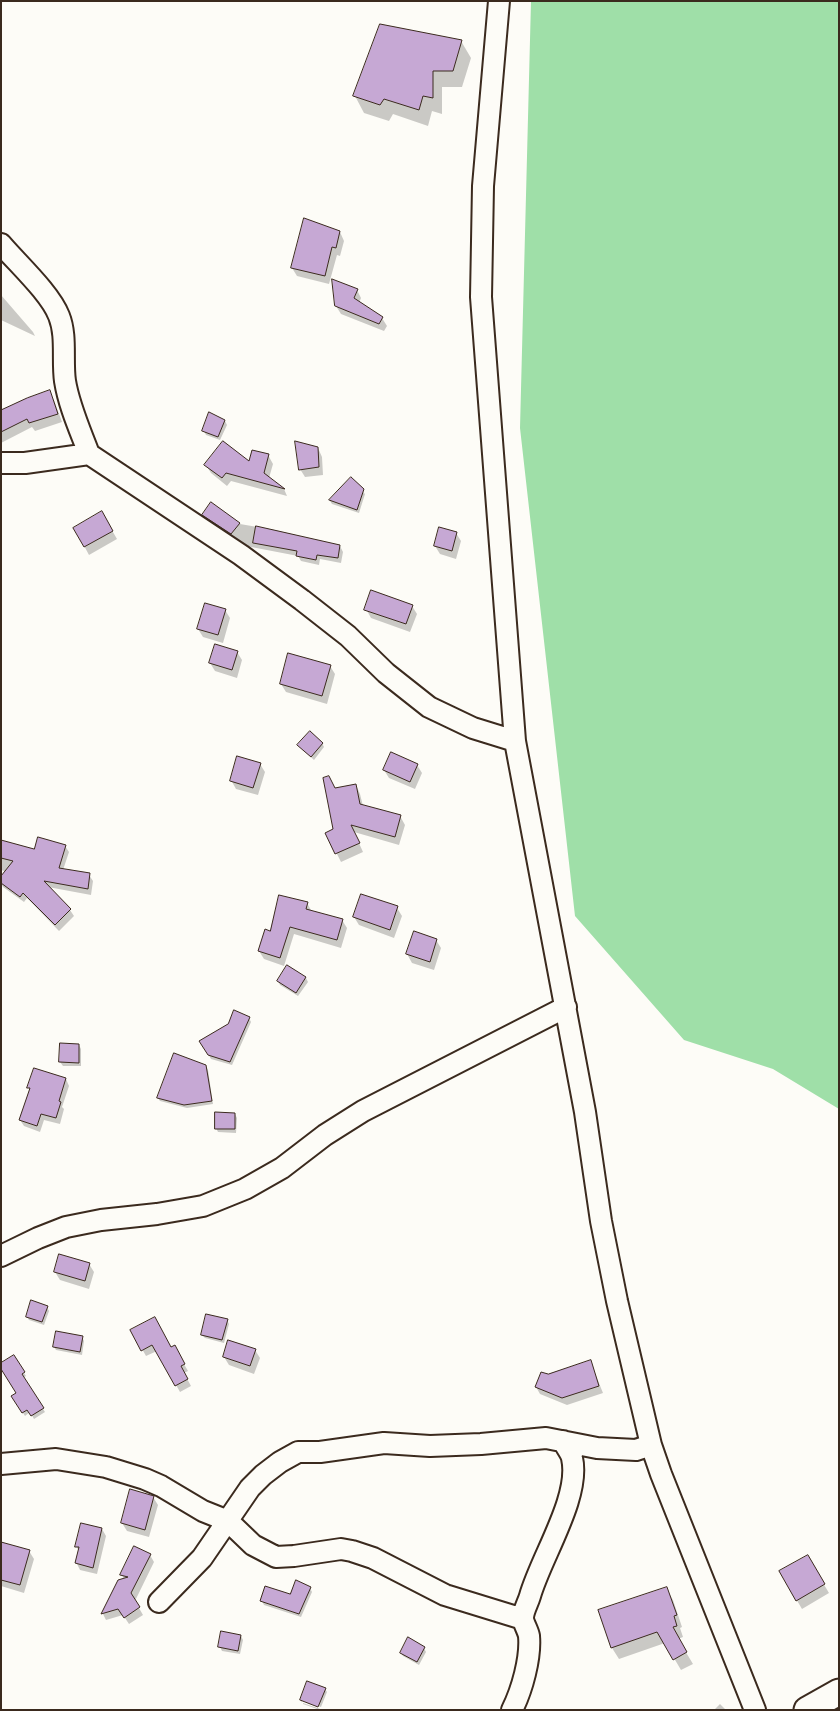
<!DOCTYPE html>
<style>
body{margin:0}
#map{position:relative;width:840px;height:1711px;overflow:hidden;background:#fdfcf7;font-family:"Playpen Sans",sans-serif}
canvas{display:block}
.frame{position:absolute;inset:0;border:2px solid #3b2a1e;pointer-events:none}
</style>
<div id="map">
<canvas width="840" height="1711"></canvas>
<div class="frame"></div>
</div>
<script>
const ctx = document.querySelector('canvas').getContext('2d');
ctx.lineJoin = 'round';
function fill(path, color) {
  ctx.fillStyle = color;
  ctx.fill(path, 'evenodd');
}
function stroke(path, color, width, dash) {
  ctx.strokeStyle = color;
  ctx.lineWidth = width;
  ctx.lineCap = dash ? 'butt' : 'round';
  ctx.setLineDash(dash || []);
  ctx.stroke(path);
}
const green = new Path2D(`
 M 531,1 L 839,1 L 839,1109 L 773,1069 L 684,1040 L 575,916 L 520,428 Z`);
const shadow = new Path2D(`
 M 461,41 L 471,58 L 462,87 L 442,87 L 442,114 L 432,111 L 428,126 L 393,114 L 389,121 L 364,113 L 355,96 Z
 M 340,232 L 344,241 L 340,256 L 337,255 L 329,284 L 297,276 L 292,268 Z
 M 357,290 L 361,298 L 359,303 L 382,318 L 387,326 L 384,331 L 341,314 L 336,306 Z
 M 1,295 L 33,332 L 35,336 L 1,320 Z
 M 49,392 L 54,400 L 62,422 L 35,431 L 32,427 L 1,443 L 1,412 Z
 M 209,414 L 225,421 L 227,425 L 220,440 L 206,435 L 204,431 Z
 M 318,448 L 322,457 L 323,475 L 305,477 L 300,469 Z
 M 268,455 L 273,464 L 269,478 L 284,489 L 287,496 L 231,481 L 227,486 L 211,473 L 206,465 L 250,463 Z
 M 351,479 L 365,494 L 359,513 L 332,504 L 330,501 Z
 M 211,503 L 240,524 L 275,530 L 340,546 L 343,552 L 341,563 L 320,559 L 319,565 L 301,561 L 298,556 L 246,546 L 206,520 L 203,515 Z
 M 102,513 L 117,539 L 89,555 L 75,529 Z
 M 456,533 L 461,541 L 456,559 L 440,554 L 435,546 Z
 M 412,606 L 417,614 L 410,632 L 371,618 L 366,609 Z
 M 225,610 L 230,618 L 223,643 L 203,637 L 198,629 Z
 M 237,652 L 242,660 L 237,678 L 215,671 L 210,663 Z
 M 330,666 L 335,674 L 327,704 L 286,692 L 281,684 Z
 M 322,743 L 324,747 L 314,760 L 299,746 Z
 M 260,764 L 265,772 L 258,795 L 236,789 L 231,780 Z
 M 417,765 L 422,773 L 415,789 L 389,778 L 384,770 Z
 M 356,785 L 360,794 L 363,806 L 400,816 L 405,825 L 399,845 L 354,832 L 363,852 L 341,862 L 327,834 L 335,830 L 335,790 Z
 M 1,842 L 35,850 L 65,846 L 69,852 L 63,870 L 89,875 L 93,881 L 91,895 L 48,887 L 70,910 L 74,916 L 59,931 L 27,898 L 24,902 L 3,887 L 1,883 L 7,872 L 1,870 Z
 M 307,903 L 312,912 L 342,920 L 347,928 L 341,948 L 294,934 L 284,966 L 264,959 L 259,951 L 271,932 Z
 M 397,908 L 402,916 L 394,938 L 359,925 L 354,917 Z
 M 436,940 L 441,948 L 434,970 L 412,963 L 407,954 Z
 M 287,967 L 306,978 L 308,982 L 298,996 L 280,985 L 278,981 Z
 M 249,1018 L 251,1022 L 232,1065 L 211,1059 L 201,1042 L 229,1024 Z
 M 79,1045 L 81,1049 L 81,1066 L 63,1066 L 60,1062 Z
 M 206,1066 L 208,1070 L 213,1104 L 187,1108 L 160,1101 L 158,1098 Z
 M 66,1079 L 69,1086 L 62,1107 L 64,1109 L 60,1124 L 44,1120 L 40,1132 L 24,1126 L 20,1120 L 30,1090 L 29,1088 Z
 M 235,1114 L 237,1118 L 236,1133 L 218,1132 L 216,1128 Z
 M 89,1264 L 94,1272 L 89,1289 L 60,1280 L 55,1272 Z
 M 47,1307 L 49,1311 L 44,1325 L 29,1320 L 27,1317 Z
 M 227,1320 L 229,1324 L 224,1343 L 205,1338 L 202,1335 Z
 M 132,1331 L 171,1349 L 174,1347 L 188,1371 L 184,1373 L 191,1386 L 180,1392 L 157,1351 L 146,1356 Z
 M 82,1337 L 84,1341 L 82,1355 L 56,1350 L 54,1347 Z
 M 255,1350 L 260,1358 L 254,1374 L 229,1365 L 224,1357 Z
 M 14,1356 L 26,1376 L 23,1378 L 45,1412 L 34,1419 L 30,1412 L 25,1416 L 12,1396 L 18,1393 Z
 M 590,1361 L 603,1393 L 567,1405 L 540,1394 L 536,1387 L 548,1376 Z
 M 153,1497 L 158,1505 L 149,1537 L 127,1531 L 122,1523 Z
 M 102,1529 L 106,1536 L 97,1574 L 80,1570 L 76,1562 L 79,1551 L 76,1546 Z
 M 1,1548 L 29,1551 L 34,1559 L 24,1593 L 1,1586 Z
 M 150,1555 L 154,1562 L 135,1601 L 143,1615 L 129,1624 L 123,1615 L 106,1620 L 103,1614 L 124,1579 L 122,1575 Z
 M 807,1556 L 829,1593 L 802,1609 L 780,1572 Z
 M 310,1588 L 312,1592 L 301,1617 L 264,1605 L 262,1601 L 290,1595 Z
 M 666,1588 L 673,1600 L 682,1627 L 680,1628 L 683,1637 L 678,1639 L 693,1664 L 681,1670 L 665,1643 L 619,1659 L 612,1648 Z
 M 241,1636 L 243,1640 L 240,1654 L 222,1651 L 220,1647 Z
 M 424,1648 L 426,1652 L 419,1665 L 403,1656 L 401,1653 Z
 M 325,1689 L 327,1692 L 321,1707 L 302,1700 L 302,1703 L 301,1700 Z
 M 303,1703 L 320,1709 L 320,1710 L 303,1704 Z
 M 720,1704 L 726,1710 L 714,1710 Z`);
const building = new Path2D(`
 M 380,24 L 462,40 L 453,71 L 433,71 L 433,98 L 423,96 L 419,110 L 384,99 L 380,105 L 353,96 Z
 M 304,218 L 340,231 L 336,248 L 332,247 L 325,276 L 291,268 Z
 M 332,279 L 358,289 L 354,298 L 383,317 L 379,324 L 335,306 Z
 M 50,390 L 58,414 L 29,423 L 27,419 L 1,432 L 1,410 L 27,398 Z
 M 209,412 L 225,420 L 218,437 L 202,431 Z
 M 223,441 L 249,461 L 252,450 L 269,454 L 264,473 L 285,489 L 226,473 L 222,478 L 204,465 Z
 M 295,441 L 318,447 L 319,467 L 299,470 Z
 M 351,477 L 364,489 L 357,510 L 329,500 Z
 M 211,502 L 240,523 L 231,534 L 202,515 Z
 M 102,511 L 113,531 L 84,547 L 73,528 Z
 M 256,526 L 340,545 L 338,558 L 317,555 L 316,560 L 296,556 L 297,551 L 253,543 Z
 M 439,527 L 457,532 L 452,551 L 434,546 Z
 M 371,590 L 413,605 L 406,624 L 364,610 Z
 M 205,603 L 226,609 L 218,635 L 197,629 Z
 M 215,644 L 238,651 L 232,670 L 209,663 Z
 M 288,653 L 331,665 L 322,696 L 280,684 Z
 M 310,731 L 323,743 L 311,757 L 297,745 Z
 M 391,752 L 418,764 L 410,782 L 383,770 Z
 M 237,756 L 261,763 L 253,788 L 230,781 Z
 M 329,776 L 335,788 L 356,784 L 360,804 L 401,815 L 395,837 L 351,825 L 360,843 L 335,854 L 325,833 L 333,829 L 323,778 Z
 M 38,837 L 66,845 L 59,868 L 90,873 L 88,889 L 44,881 L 71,909 L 55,925 L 23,893 L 20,897 L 1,883 L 1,876 L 13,861 L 1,858 L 1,840 L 34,849 Z
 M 361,894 L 398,906 L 390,930 L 353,917 Z
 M 279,895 L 308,902 L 306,909 L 343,919 L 337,940 L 290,927 L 280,958 L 258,951 L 265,929 L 270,931 Z
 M 414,931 L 437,939 L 430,962 L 406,954 Z
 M 287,965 L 306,977 L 296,993 L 277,981 Z
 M 234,1010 L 250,1017 L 230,1062 L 208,1055 L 199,1041 L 228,1024 Z
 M 60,1043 L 79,1044 L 79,1063 L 59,1062 Z
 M 174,1053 L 206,1065 L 212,1101 L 184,1105 L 157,1098 Z
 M 34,1068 L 66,1078 L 59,1101 L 61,1102 L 56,1118 L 41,1114 L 37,1126 L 19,1120 L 30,1088 L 27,1088 Z
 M 215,1112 L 235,1113 L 235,1129 L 215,1129 Z
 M 59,1254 L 90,1263 L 85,1281 L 54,1272 Z
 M 31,1300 L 48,1306 L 42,1322 L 26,1317 Z
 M 206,1314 L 228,1319 L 222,1340 L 201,1335 Z
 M 155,1317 L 171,1347 L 175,1345 L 185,1364 L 181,1366 L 188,1379 L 175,1386 L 152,1345 L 141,1351 L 130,1330 Z
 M 56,1331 L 83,1336 L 80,1352 L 53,1347 Z
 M 228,1340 L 256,1349 L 250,1366 L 223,1357 Z
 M 14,1355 L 25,1372 L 22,1374 L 44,1408 L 31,1416 L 27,1410 L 22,1413 L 11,1396 L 16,1393 L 1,1369 L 1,1363 Z
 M 591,1360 L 599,1386 L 562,1398 L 535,1387 L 541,1372 L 548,1374 Z
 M 130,1489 L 154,1496 L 145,1530 L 121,1523 Z
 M 81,1523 L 102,1528 L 93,1568 L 75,1563 L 79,1547 L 75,1547 Z
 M 1,1542 L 30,1550 L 20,1585 L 1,1580 Z
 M 134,1546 L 151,1554 L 131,1593 L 140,1607 L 124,1618 L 118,1609 L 101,1614 L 118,1580 L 128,1577 L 120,1575 Z
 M 808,1555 L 825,1584 L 796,1601 L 779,1571 Z
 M 296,1580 L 311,1587 L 299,1614 L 260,1601 L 265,1586 L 290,1594 Z
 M 667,1587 L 677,1615 L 674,1616 L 677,1626 L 673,1627 L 687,1652 L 673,1660 L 657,1632 L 611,1648 L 598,1610 Z
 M 221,1631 L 241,1635 L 238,1651 L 218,1647 Z
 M 408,1637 L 425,1647 L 417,1662 L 400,1653 Z
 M 307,1681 L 326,1688 L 318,1707 L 300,1700 Z`);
const minor = new Path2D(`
 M 499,1 L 483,186 L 481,297 L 515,741 L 585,1112 L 601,1221 L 617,1301 L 651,1445 L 661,1474 L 755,1710
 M 1,244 C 18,264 50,293 59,316 C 67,336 62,360 65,381 C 69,406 80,430 89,454
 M 1,463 L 25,463 L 89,454 L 241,555 L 302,600 L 348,636 L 386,673 L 429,707 L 473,728 L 515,741
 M 1,1256 L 38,1238 L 66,1227 L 101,1220 L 157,1214 L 203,1206 L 245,1189 L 282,1168 L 325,1135 L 363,1111 L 566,1007
 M 1,1464 L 56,1459 L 106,1467 L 145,1479 L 161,1486 L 203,1511 L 228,1521 L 253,1545 L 276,1557 L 294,1556 L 341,1549 L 352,1551 L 373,1558 L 445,1595 L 523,1619
 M 159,1602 L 202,1558 L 250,1488 L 263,1475 L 280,1462 L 298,1452 L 320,1452 L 384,1443 L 430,1446 L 481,1444 L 546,1438 L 597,1448 L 636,1450 L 651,1445
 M 512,1710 C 522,1690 531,1658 529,1636 C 528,1630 523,1623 523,1618 C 523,1611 528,1603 530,1596 C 541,1557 581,1497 572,1458 C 571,1453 566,1447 563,1441`);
const tertiary = new Path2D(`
 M 807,1710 L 839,1692`);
fill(green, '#9fdfa8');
fill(shadow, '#0003');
fill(building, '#c6a8d4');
stroke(building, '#3b2a1e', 1);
stroke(minor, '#3b2a1e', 24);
stroke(tertiary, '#3b2a1e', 29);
stroke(minor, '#fdfcf7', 20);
stroke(tertiary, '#fdfcf7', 25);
</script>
